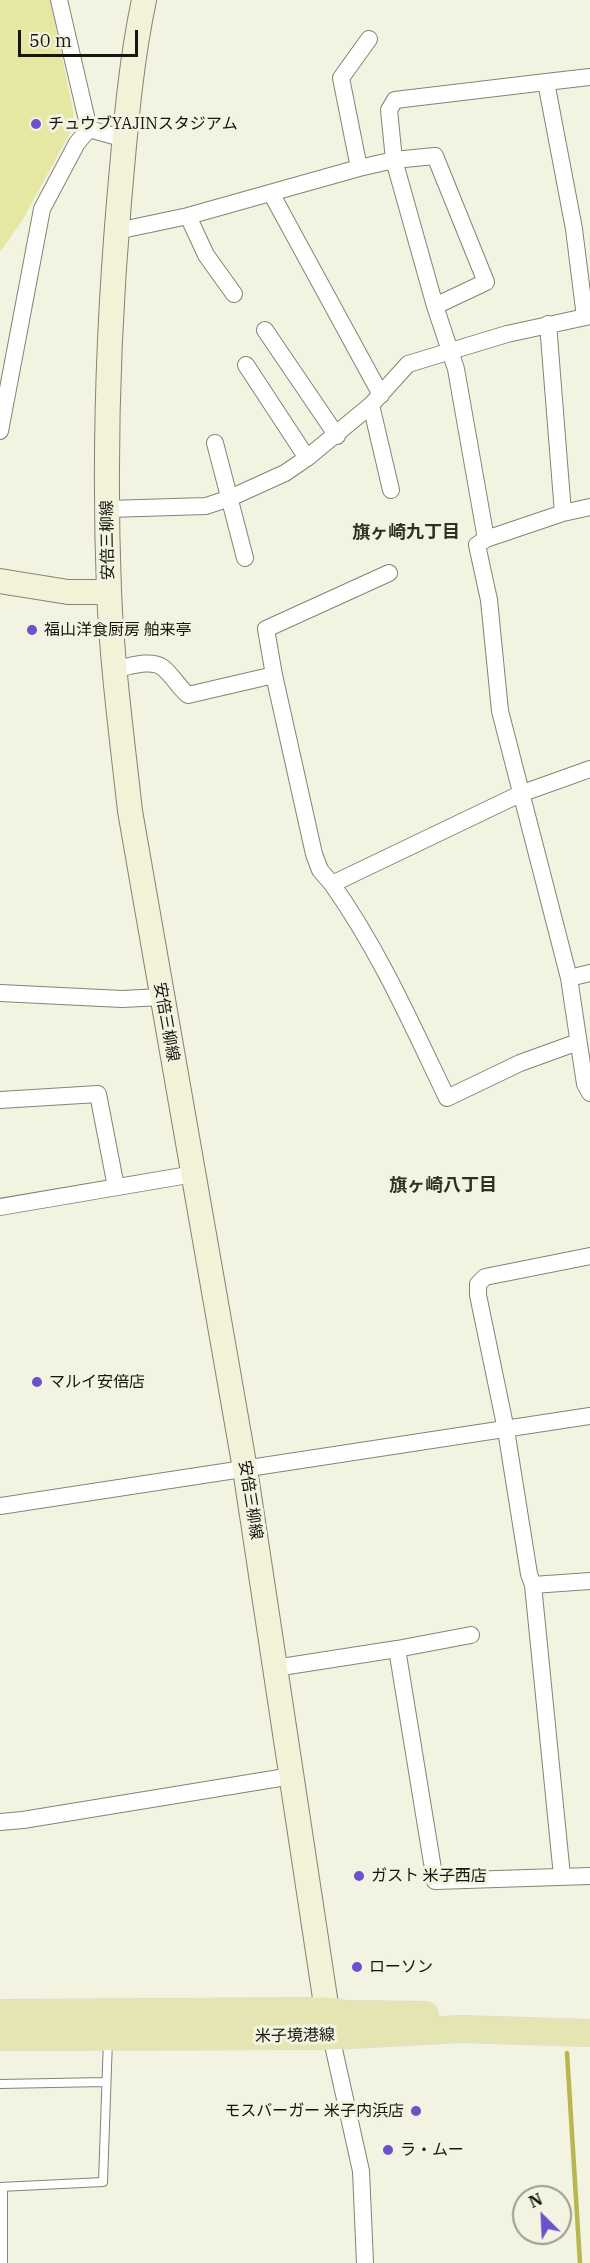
<!DOCTYPE html>
<meta charset="utf-8">
<style>
body{margin:0}
#map{position:relative;width:590px;height:2263px;overflow:hidden;background:#f2f3e1;font-family:"IBM Plex Serif",serif}
canvas{display:block}
.north{position:absolute;left:512px;top:2185px;width:60px;height:60px;box-sizing:border-box;background:#f2f3e1;border:2px solid #9a9b8d;border-radius:50%;rotate:336deg;font-size:16px;font-weight:700;line-height:24px;text-align:center;color:#16160f}
.north::after{content:'';display:block;margin:auto;width:21px;height:27px;background:#6b51cb;clip-path:polygon(50% 0,100% 100%,50% 72%,0 100%)}
.scale{position:absolute;left:18px;top:30px;width:120px;height:27px;box-sizing:border-box;border:3px solid #16160f;border-top:0;padding-left:8px;font-size:18px;line-height:21px;white-space:nowrap;color:#16160f;-webkit-text-stroke:4px #f2f3e1;paint-order:stroke}
</style>
<div id="map">
<canvas width="590" height="2263"></canvas>
<div class="north">N</div>
<div class="scale">50 m</div>
</div>
<script>
const ctx = document.querySelector('canvas').getContext('2d');
ctx.lineJoin = 'round';
function fill(path, color) {
  ctx.fillStyle = color;
  ctx.fill(path, 'evenodd');
}
function stroke(path, color, width, dash) {
  ctx.strokeStyle = color;
  ctx.lineWidth = width;
  ctx.lineCap = dash ? 'butt' : 'round';
  ctx.setLineDash(dash || []);
  ctx.stroke(path);
}
function label(font, color, halo, rows, align = 'center') {
  ctx.font = font + ' "IBM Plex Serif","Noto Sans JP",serif';
  ctx.lineWidth = 6;
  ctx.setLineDash([]);
  ctx.textBaseline = 'middle';
  ctx.strokeStyle = halo;
  ctx.fillStyle = color;
  for (const [text, x, y, turn = 0] of rows) {
    ctx.save();
    ctx.translate(x, y);
    ctx.rotate((+turn || 0) * Math.PI / 180);
    ctx.textAlign = isNaN(turn) ? turn : align;
    if (halo) ctx.strokeText(text, 0, 0);
    ctx.fillText(text, 0, 0);
    ctx.restore();
  }
}
const green = new Path2D(`
 M 0,0 L 50,0 L 74,114 L 70,133 L 22,221 L 0,252 Z`);
const stream = new Path2D(`
 M 567,2053 L 580,2263`);
const lane = new Path2D(`
 M 0,2084 L 105,2082
 M 0,2187 L 103,2182 L 108,2039
 M 3,2263 L 3,2187`);
const street = new Path2D(`
 M 59,0 L 89,129
 M 89,129 L 125,139
 M 359,168 L 341,78 L 369,39
 M 271,193 L 381,395
 M 188,216 L 206,255 L 234,294
 M 117,231 L 188,216 L 359,168 L 394,160 L 435,306 L 456,369 L 486,539
 M 435,306 L 486,282 L 435,156 L 394,160 L 389,110 L 395,100 L 546,82
 M 585,317 L 574,229 L 546,82 L 590,77
 M 548,324 L 563,513
 M 265,330 L 337,436
 M 246,365 L 307,458
 M 371,405 L 391,490
 M 0,431 L 42,209 L 77,143 L 89,129
 M 215,443 L 245,558
 M 108,509 L 206,506 L 230,498 L 285,473 L 307,458 L 371,405 L 408,364 L 507,334 L 590,316
 M 115,669 C 129,667 150,659 162,667 C 171,673 179,688 188,695 L 274,675 L 314,854 L 320,870 L 332,884 L 520,794 L 590,769
 M 274,675 L 266,629 L 389,573
 M 332,884 C 379,950 412,1025 447,1098 L 520,1063 L 578,1042
 M 590,973 L 569,978 L 585,1084 L 590,1093
 M 569,978 L 500,711 L 489,600 L 477,545 L 486,539 L 563,513 L 590,507
 M 0,993 L 122,999 L 162,997
 M 0,1100 L 98,1094 L 116,1187
 M 0,1207 L 194,1174
 M 0,1506 L 590,1416
 M 533,1585 L 529,1574 L 506,1430 L 478,1295 L 478,1284 L 485,1277 L 590,1256
 M 397,1649 L 471,1635
 M 275,1668 L 397,1649 L 435,1881 L 590,1876
 M 0,1822 L 23,1820 L 292,1776
 M 562,1876 L 533,1585 L 590,1581
 M 331,2036 L 361,2171 L 365,2263`);
const secondary = new Path2D(`
 M 144,0 C 130,66 125,135 119,202 C 108,331 104,461 109,591 C 112,664 122,738 130,811 L 245,1469 L 330,2031
 M 0,581 L 68,592 L 109,592`);
const primary = new Path2D(`
 M 0,2013 L 327,2011 L 347,2014 L 425,2015
 M 0,2037 L 331,2036 L 461,2029 L 590,2033`);
const markers = [
 [36,124,6,"#6b51cb"],
 [32,630,6,"#6b51cb"],
 [37,1382,6,"#6b51cb"],
 [359,1876,6,"#6b51cb"],
 [357,1967,6,"#6b51cb"],
 [416,2111,6,"#6b51cb"],
 [388,2150,6,"#6b51cb"]
];
const poiNames = [
 ["チュウブYAJINスタジアム",48,124],
 ["福山洋食厨房 舶来亭",44,630],
 ["マルイ安倍店",49,1382],
 ["ガスト 米子西店",371,1876],
 ["ローソン",369,1967],
 ["モスバーガー 米子内浜店",404,2111,"right"],
 ["ラ・ムー",400,2150]
];
const streetNames = [
 ["安倍三柳線",108,540,-91],
 ["安倍三柳線",166,1022,80],
 ["安倍三柳線",250,1500,81],
 ["米子境港線",295,2036,-1]
];
const neighbourhoodNames = [
 ["旗ヶ崎九丁目",406,533],
 ["旗ヶ崎八丁目",443,1186]
];
fill(green, '#e6e7a3');
stroke(stream, '#b8b64e', 4.5);
stroke(lane, '#848474', 10);
stroke(street, '#848474', 18);
stroke(secondary, '#848474', 26);
stroke(primary, '#dadad9', 28);
stroke(lane, '#fff', 8);
stroke(street, '#fff', 16);
stroke(secondary, '#f2f2d9', 24);
stroke(primary, '#e5e5b3', 27);
for (const [x, y, r, color] of markers) {
  const dot = new Path2D();
  dot.arc(x, y, r, 0, 2 * Math.PI);
  ctx.fillStyle = color;
  ctx.fill(dot);
  stroke(dot, '#f2f3e1', 2);
}
label('16px', '#16160f', '#f2f3e1', poiNames, 'left');
label('16px', '#16160f', '#f2f3e1', streetNames);
label('bold 18px', '#303022', '#f2f3e1', neighbourhoodNames);
</script>
